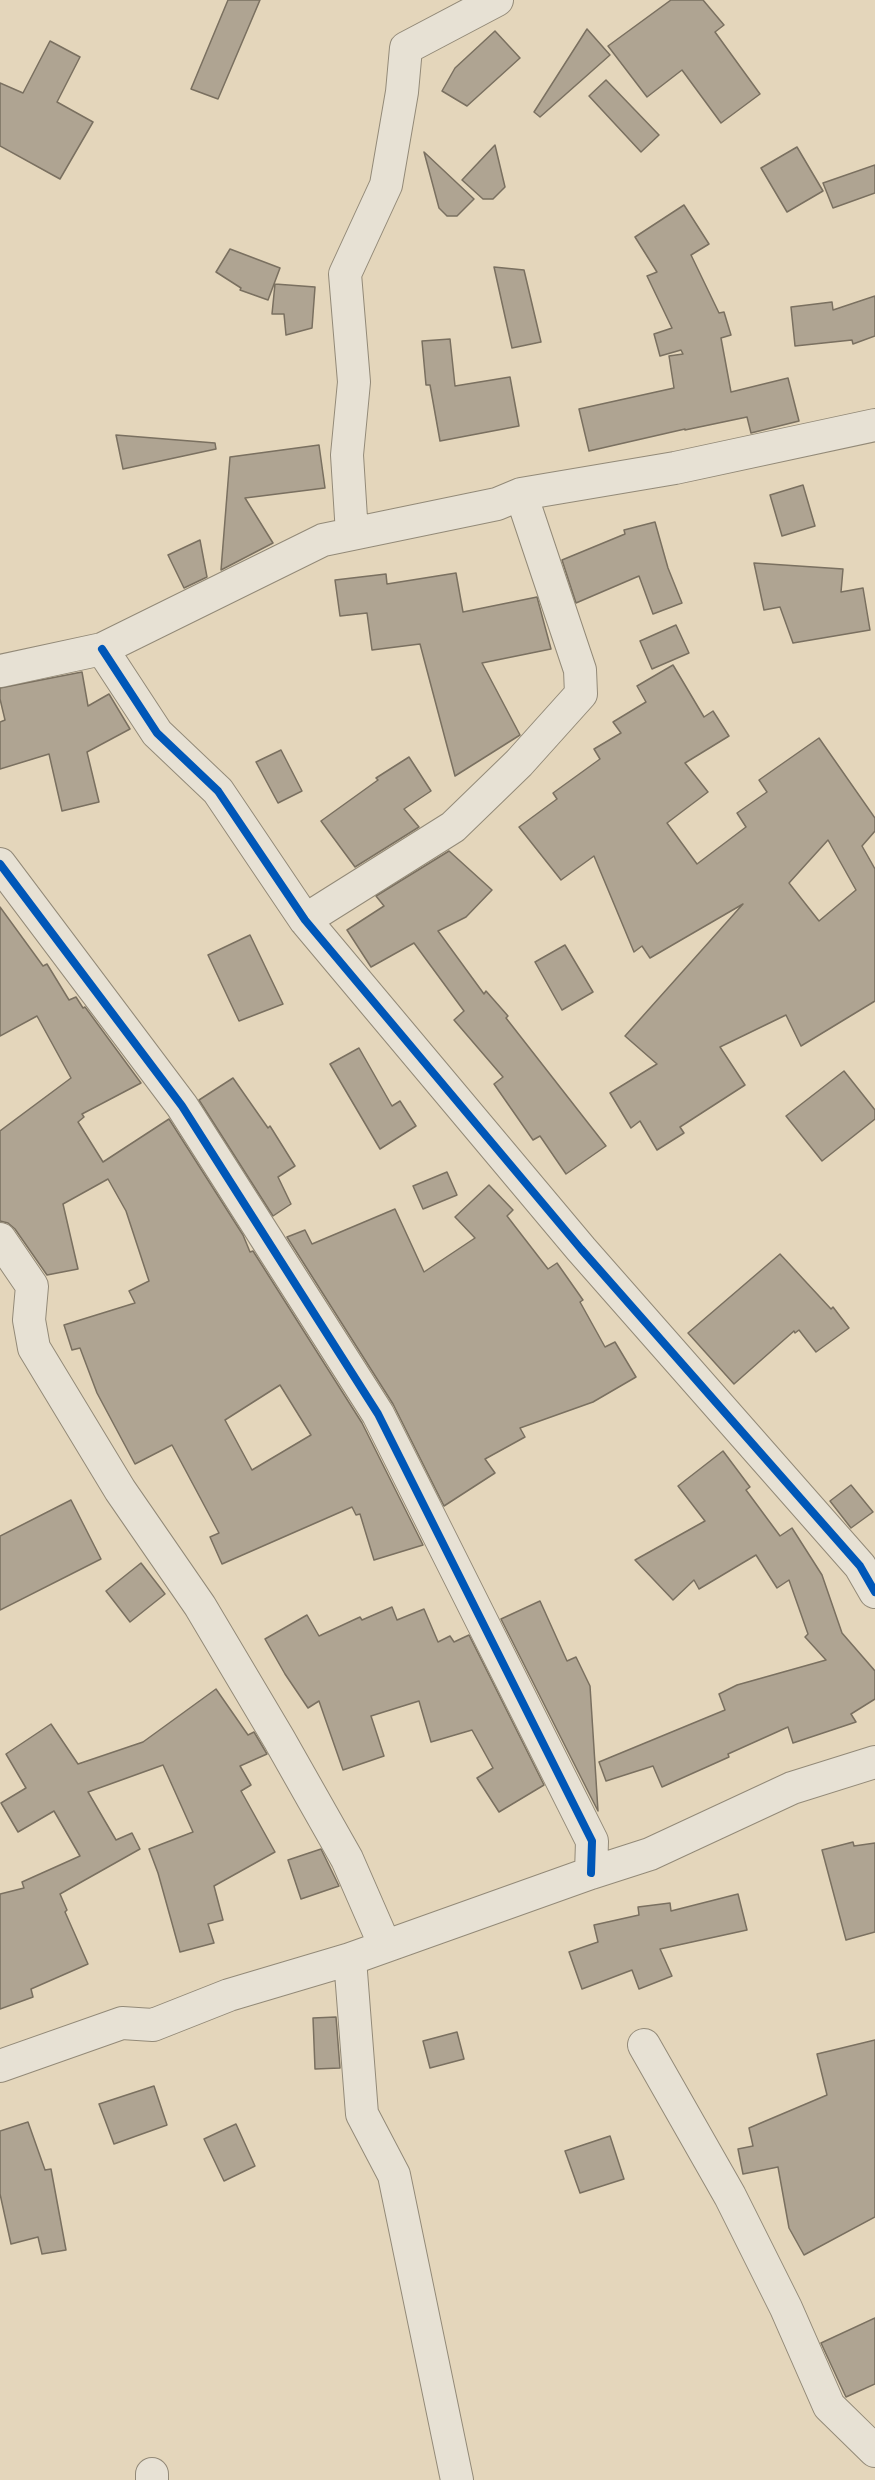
<!DOCTYPE html>
<style>
body{margin:0}
canvas{display:block;background:#e4d6bb}
</style>
<canvas width="875" height="2480"></canvas>
<script>
const ctx = document.querySelector('canvas').getContext('2d');
ctx.lineJoin = 'round';
function fill(path, color) {
  ctx.fillStyle = color;
  ctx.fill(path, 'evenodd');
}
function stroke(path, color, width, dash) {
  ctx.strokeStyle = color;
  ctx.lineWidth = width;
  ctx.lineCap = dash ? 'butt' : 'round';
  ctx.setLineDash(dash || []);
  ctx.stroke(path);
}
const building = new Path2D(`
 M 228,0 L 260,0 L 218,99 L 191,89 Z
 M 671,0 L 703,0 L 724,25 L 715,32 L 760,94 L 721,123 L 682,70 L 647,97 L 608,46 Z
 M 587,29 L 610,55 L 540,117 L 534,112 Z
 M 495,31 L 520,58 L 467,106 L 442,91 L 455,68 Z
 M 50,41 L 80,57 L 57,102 L 93,122 L 60,179 L 0,146 L 0,83 L 23,93 Z
 M 606,80 L 659,135 L 641,152 L 589,96 Z
 M 495,145 L 505,187 L 493,199 L 483,199 L 462,180 Z
 M 797,147 L 823,191 L 787,212 L 761,168 Z
 M 424,152 L 474,199 L 457,216 L 447,216 L 439,208 Z
 M 875,165 L 875,193 L 833,208 L 823,183 Z
 M 684,205 L 709,244 L 691,255 L 719,313 L 724,312 L 731,335 L 721,338 L 731,392 L 788,378 L 799,421 L 751,433 L 747,417 L 685,430 L 685,429 L 589,451 L 579,409 L 674,388 L 669,356 L 683,354 L 681,350 L 660,356 L 654,334 L 672,328 L 647,276 L 657,272 L 635,237 Z
 M 230,249 L 280,268 L 268,300 L 240,290 L 241,288 L 216,272 Z
 M 494,267 L 524,270 L 541,342 L 512,348 Z
 M 275,284 L 315,287 L 312,328 L 286,335 L 284,314 L 272,314 Z
 M 875,296 L 875,336 L 853,344 L 852,340 L 795,346 L 791,307 L 832,302 L 833,310 Z
 M 450,339 L 455,386 L 510,377 L 519,426 L 440,441 L 430,385 L 426,385 L 422,341 Z
 M 116,435 L 215,443 L 216,449 L 123,469 Z
 M 319,445 L 325,488 L 245,498 L 273,543 L 221,570 L 230,457 Z
 M 803,485 L 815,526 L 782,536 L 770,495 Z
 M 655,522 L 668,568 L 682,603 L 653,614 L 639,576 L 576,603 L 562,560 L 625,534 L 624,530 Z
 M 200,540 L 207,577 L 184,588 L 168,555 Z
 M 754,563 L 843,569 L 841,592 L 863,588 L 870,630 L 793,643 L 780,607 L 764,610 Z
 M 456,573 L 463,612 L 537,597 L 551,649 L 482,663 L 520,735 L 455,776 L 420,644 L 372,650 L 367,613 L 340,616 L 335,580 L 386,574 L 387,584 Z
 M 676,625 L 689,653 L 652,669 L 640,641 Z
 M 673,665 L 704,717 L 713,711 L 729,736 L 685,763 L 708,792 L 667,823 L 697,864 L 746,827 L 737,813 L 767,792 L 759,780 L 819,738 L 875,818 L 875,831 L 862,846 L 875,869 L 875,1001 L 801,1046 L 786,1015 L 720,1047 L 745,1085 L 680,1127 L 684,1133 L 657,1150 L 640,1121 L 631,1128 L 610,1093 L 657,1064 L 625,1036 L 743,904 L 650,958 L 642,946 L 634,952 L 594,856 L 561,880 L 519,827 L 557,799 L 553,793 L 600,759 L 594,749 L 621,733 L 613,722 L 646,702 L 637,686 ZM 828,840 L 856,890 L 819,921 L 789,883 Z
 M 82,672 L 88,706 L 109,694 L 130,729 L 87,752 L 99,802 L 62,811 L 49,754 L 0,769 L 0,722 L 5,720 L 0,699 L 0,688 Z
 M 281,750 L 302,791 L 278,803 L 256,762 Z
 M 409,757 L 431,791 L 404,809 L 419,827 L 355,867 L 321,821 L 378,780 L 376,778 Z
 M 449,851 L 492,890 L 466,917 L 438,931 L 484,994 L 486,991 L 508,1016 L 506,1018 L 606,1146 L 566,1174 L 540,1136 L 533,1140 L 494,1084 L 503,1077 L 454,1020 L 464,1011 L 414,943 L 371,967 L 347,930 L 384,906 L 376,896 Z
 M 0,907 L 43,966 L 47,964 L 69,1000 L 76,997 L 83,1008 L 85,1007 L 141,1083 L 82,1114 L 84,1117 L 78,1122 L 103,1162 L 169,1119 L 243,1235 L 250,1252 L 253,1251 L 362,1423 L 423,1545 L 374,1560 L 360,1514 L 356,1515 L 352,1507 L 222,1564 L 210,1537 L 219,1533 L 172,1445 L 135,1464 L 97,1393 L 80,1348 L 72,1350 L 64,1325 L 135,1303 L 129,1291 L 149,1281 L 126,1211 L 108,1179 L 63,1204 L 78,1269 L 47,1275 L 15,1229 L 8,1223 L 0,1221 L 0,1131 L 71,1078 L 37,1016 L 0,1036 ZM 280,1385 L 311,1435 L 252,1470 L 225,1420 Z
 M 250,935 L 283,1004 L 239,1021 L 208,955 Z
 M 565,945 L 593,992 L 562,1010 L 535,962 Z
 M 359,1048 L 392,1106 L 400,1101 L 416,1126 L 380,1149 L 330,1064 Z
 M 844,1071 L 875,1110 L 875,1119 L 822,1161 L 786,1116 Z
 M 233,1078 L 268,1128 L 270,1126 L 295,1166 L 278,1177 L 291,1204 L 273,1216 L 199,1100 Z
 M 447,1172 L 457,1195 L 423,1209 L 413,1186 Z
 M 489,1185 L 513,1210 L 507,1216 L 548,1269 L 557,1263 L 583,1300 L 580,1302 L 605,1347 L 615,1342 L 636,1377 L 593,1402 L 520,1428 L 525,1437 L 485,1459 L 495,1473 L 444,1506 L 393,1404 L 287,1237 L 305,1230 L 312,1244 L 395,1209 L 424,1272 L 475,1238 L 455,1217 Z
 M 780,1254 L 831,1309 L 833,1307 L 849,1328 L 816,1352 L 799,1330 L 795,1333 L 794,1331 L 734,1384 L 688,1333 Z
 M 723,1451 L 750,1487 L 746,1490 L 780,1536 L 792,1528 L 822,1575 L 842,1633 L 875,1671 L 875,1699 L 851,1714 L 856,1722 L 793,1743 L 788,1727 L 728,1754 L 729,1757 L 662,1787 L 653,1766 L 606,1781 L 599,1762 L 725,1710 L 719,1694 L 737,1685 L 826,1660 L 805,1637 L 808,1634 L 789,1580 L 777,1588 L 756,1555 L 699,1589 L 694,1580 L 673,1600 L 635,1560 L 705,1521 L 678,1486 Z
 M 851,1485 L 873,1512 L 851,1528 L 830,1501 Z
 M 71,1500 L 101,1559 L 0,1610 L 0,1536 Z
 M 141,1563 L 165,1594 L 130,1622 L 106,1591 Z
 M 540,1601 L 567,1661 L 576,1657 L 590,1686 L 598,1811 L 501,1619 Z
 M 392,1607 L 397,1620 L 424,1609 L 438,1642 L 450,1636 L 454,1642 L 469,1635 L 544,1785 L 499,1812 L 477,1778 L 493,1768 L 472,1730 L 431,1742 L 419,1701 L 371,1716 L 384,1756 L 343,1770 L 319,1701 L 308,1708 L 285,1674 L 265,1639 L 307,1615 L 319,1636 L 360,1617 L 362,1620 Z
 M 216,1689 L 248,1735 L 254,1732 L 267,1754 L 240,1766 L 251,1785 L 241,1791 L 275,1852 L 214,1886 L 223,1920 L 208,1924 L 214,1943 L 180,1952 L 158,1873 L 149,1849 L 193,1832 L 163,1765 L 88,1792 L 116,1840 L 132,1833 L 140,1849 L 60,1894 L 67,1910 L 65,1912 L 88,1964 L 31,1989 L 33,1997 L 0,2009 L 0,1894 L 24,1888 L 22,1882 L 80,1856 L 54,1811 L 18,1832 L 1,1803 L 26,1788 L 6,1754 L 51,1724 L 78,1764 L 143,1742 Z
 M 853,1842 L 854,1846 L 875,1843 L 875,1932 L 846,1940 L 822,1850 Z
 M 321,1849 L 339,1886 L 301,1899 L 288,1860 Z
 M 738,1894 L 747,1930 L 660,1949 L 672,1976 L 639,1989 L 632,1970 L 582,1989 L 569,1952 L 598,1942 L 594,1925 L 639,1915 L 638,1907 L 670,1903 L 671,1911 Z
 M 336,2017 L 340,2068 L 315,2069 L 313,2018 Z
 M 457,2032 L 464,2059 L 430,2068 L 423,2041 Z
 M 875,2040 L 875,2217 L 804,2255 L 789,2228 L 778,2167 L 743,2174 L 738,2149 L 753,2146 L 749,2128 L 827,2095 L 817,2054 Z
 M 154,2086 L 167,2125 L 114,2144 L 99,2104 Z
 M 28,2122 L 45,2170 L 51,2169 L 66,2250 L 42,2254 L 38,2237 L 11,2244 L 0,2194 L 0,2131 Z
 M 236,2124 L 255,2166 L 224,2181 L 204,2139 Z
 M 610,2136 L 624,2179 L 580,2193 L 565,2151 Z
 M 875,2318 L 875,2384 L 846,2397 L 821,2343 Z`);
const minor = new Path2D(`
 M 352,534 L 347,455 L 354,382 L 345,274 L 386,185 L 402,92 L 406,48 L 497,0
 M 102,649 L 157,733 L 218,791 L 305,920 L 581,1249 L 860,1566 L 875,1592
 M 0,671 L 102,649 L 323,540 L 497,504 L 521,494 L 675,468 L 875,425
 M 0,864 L 182,1106 L 378,1414 L 592,1841 L 591,1873
 M 305,920 L 453,827 L 519,763 L 581,694 L 580,670 L 521,494
 M 0,1239 L 32,1286 L 29,1320 L 34,1348 L 120,1490 L 200,1606 L 279,1739 L 347,1859 L 385,1946
 M 644,2045 L 730,2196 L 786,2308 L 829,2406 L 875,2451
 M 0,2066 L 122,2023 L 153,2025 L 229,1995 L 350,1959
 M 152,2480 L 152,2474
 M 457,2480 L 394,2175 L 362,2114 L 350,1959 L 591,1873 L 650,1854 L 792,1788 L 875,1762`);
const cycleway = new Path2D(`
 M 102,649 L 157,733 L 218,791 L 305,920 L 581,1249 L 860,1566 L 875,1592
 M 0,864 L 182,1106 L 378,1414 L 592,1841 L 591,1873`);
fill(building, '#afa492');
stroke(building, '#7a7060', 1.5);
stroke(minor, '#938a78', 34);
stroke(minor, '#e7e1d4', 32);
stroke(cycleway, '#0057b8', 8);
</script>
